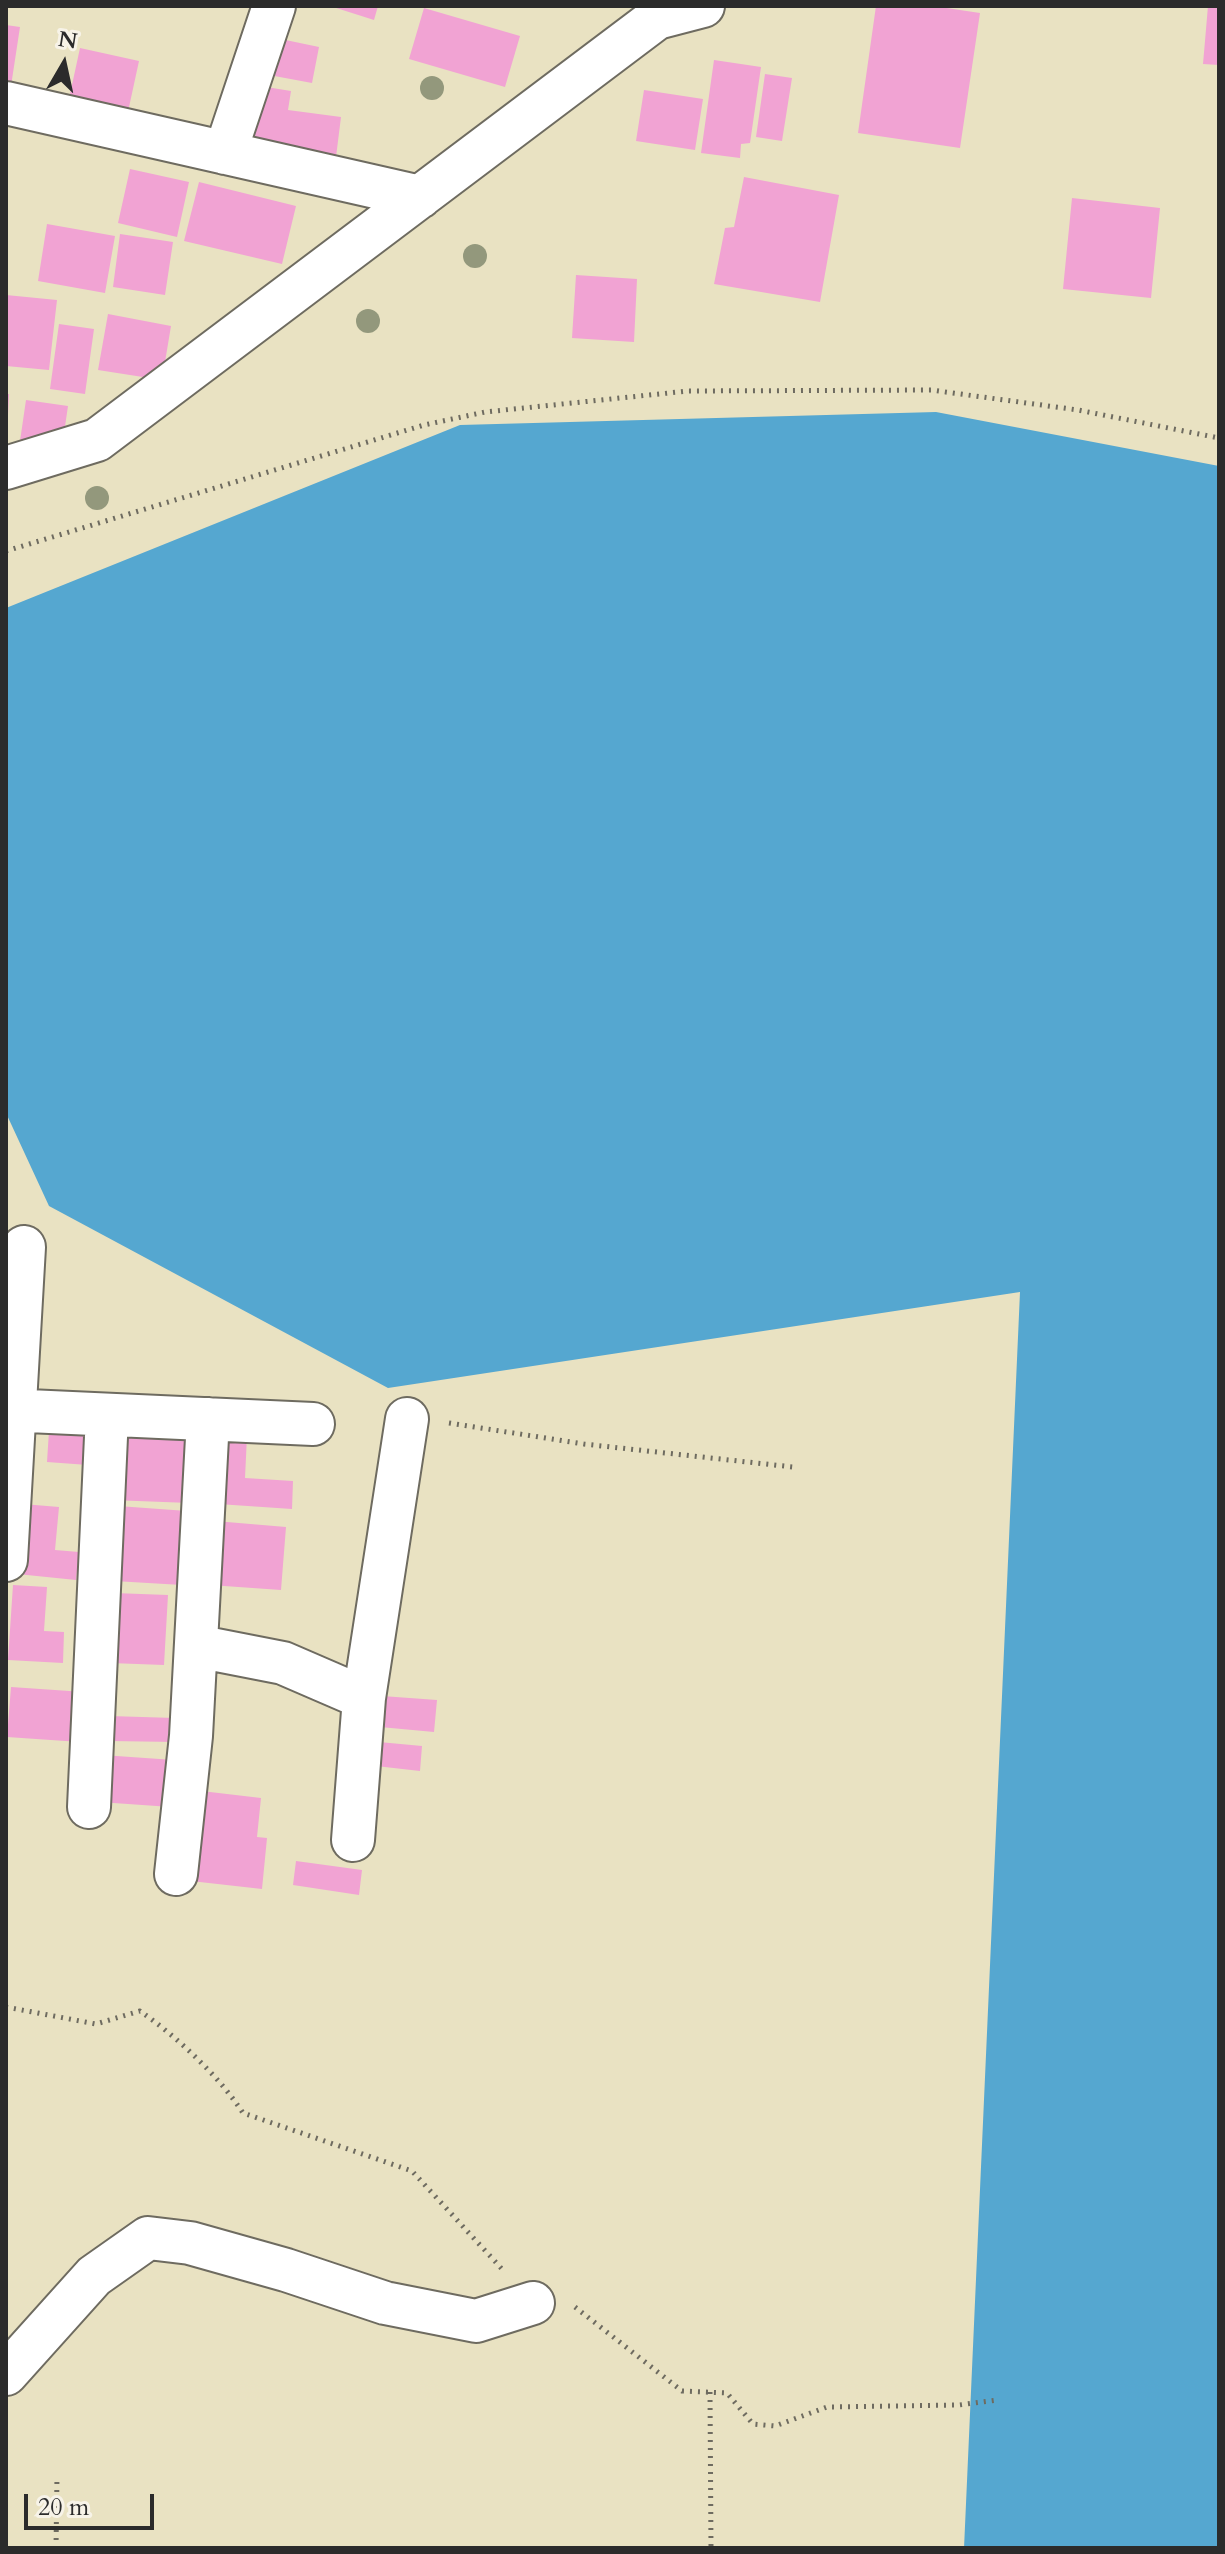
<!DOCTYPE html>
<style>
body{margin:0}
#map{position:relative;width:1225px;height:2554px;overflow:hidden;background:#e9e2c2;font-family:Cardo,serif}
canvas{display:block}
.frame{position:absolute;inset:0;border:8px solid #2b2b2b;pointer-events:none}
.north{position:absolute;left:24px;top:24px;width:80px;height:80px;-webkit-text-stroke:6px #f7f3e8;paint-order:stroke;rotate:9deg;font-size:22px;font-weight:700;line-height:32px;text-align:center;color:#2b2b2b}
.north::after{content:'';display:block;margin:auto;width:28px;height:36px;background:#2b2b2b;clip-path:polygon(50% 0,100% 100%,50% 72%,0 100%)}
.scale{position:absolute;left:24px;top:2494px;width:130px;height:36px;box-sizing:border-box;border:4px solid #2b2b2b;border-top:0;padding-left:10px;font-size:24px;line-height:28px;white-space:nowrap;color:#2b2b2b;-webkit-text-stroke:6px #f7f3e8;paint-order:stroke}
</style>
<div id="map">
<canvas width="1225" height="2554"></canvas>
<div class="frame"></div>
<div class="north">N</div>
<div class="scale">20 m</div>
</div>
<script>
const ctx = document.querySelector('canvas').getContext('2d');
ctx.lineJoin = 'round';
function fill(path, color) {
  ctx.fillStyle = color;
  ctx.fill(path, 'evenodd');
}
function stroke(path, color, width, dash) {
  ctx.strokeStyle = color;
  ctx.lineWidth = width;
  ctx.lineCap = dash ? 'butt' : 'round';
  ctx.setLineDash(dash || []);
  ctx.stroke(path);
}
const water = new Path2D(`
 M 936,412 L 1219,466 L 1219,2548 L 964,2548 L 1020,1292 L 388,1388 L 49,1206 L 6,1113 L 6,608 L 460,425 Z`);
const building = new Path2D(`
 M 330,6 L 378,6 L 374,20 Z
 M 876,6 L 933,6 L 980,13 L 960,148 L 858,133 Z
 M 1208,6 L 1219,6 L 1219,65 L 1203,64 Z
 M 424,8 L 520,36 L 505,87 L 409,59 Z
 M 6,25 L 20,27 L 11,86 L 6,85 Z
 M 276,38 L 319,47 L 312,83 L 269,75 Z
 M 80,48 L 139,61 L 126,121 L 67,108 Z
 M 714,60 L 761,67 L 750,143 L 741,144 L 740,158 L 701,153 Z
 M 765,74 L 792,78 L 782,141 L 756,137 Z
 M 260,86 L 291,91 L 288,110 L 341,117 L 336,157 L 252,147 Z
 M 644,90 L 703,99 L 695,150 L 636,141 Z
 M 130,169 L 189,182 L 177,237 L 118,223 Z
 M 744,177 L 839,195 L 820,302 L 714,284 L 725,228 L 734,227 Z
 M 199,182 L 296,206 L 282,264 L 184,241 Z
 M 1072,198 L 1160,208 L 1151,298 L 1063,289 Z
 M 47,224 L 115,236 L 105,293 L 38,281 Z
 M 120,234 L 173,242 L 165,295 L 113,287 Z
 M 576,275 L 637,279 L 634,342 L 572,338 Z
 M 6,295 L 57,300 L 49,370 L 6,366 Z
 M 108,314 L 171,326 L 162,380 L 98,370 Z
 M 59,324 L 94,329 L 85,394 L 50,389 Z
 M 6,394 L 9,394 L 8,415 L 6,415 Z
 M 26,400 L 68,406 L 62,447 L 20,441 Z
 M 49,1431 L 91,1434 L 88,1465 L 47,1462 Z
 M 114,1433 L 192,1436 L 190,1503 L 111,1500 Z
 M 222,1434 L 247,1436 L 245,1478 L 293,1481 L 292,1509 L 218,1504 Z
 M 23,1504 L 59,1507 L 55,1550 L 79,1552 L 76,1580 L 17,1574 Z
 M 118,1506 L 187,1511 L 182,1585 L 114,1581 Z
 M 215,1521 L 286,1527 L 281,1590 L 210,1585 Z
 M 13,1585 L 47,1587 L 44,1631 L 64,1632 L 63,1663 L 8,1660 Z
 M 114,1593 L 168,1595 L 164,1665 L 110,1663 Z
 M 11,1687 L 84,1692 L 80,1742 L 7,1737 Z
 M 382,1696 L 437,1700 L 434,1732 L 380,1727 Z
 M 109,1716 L 175,1718 L 176,1742 L 109,1741 Z
 M 379,1742 L 422,1746 L 420,1771 L 376,1766 Z
 M 102,1755 L 174,1760 L 171,1807 L 99,1802 Z
 M 193,1790 L 261,1798 L 257,1837 L 267,1838 L 262,1889 L 182,1880 Z
 M 296,1861 L 362,1870 L 359,1895 L 293,1885 Z`);
const path = new Path2D(`
 M 6,551 L 424,425 L 485,412 L 688,391 L 931,390 L 1078,410 L 1219,438
 M 449,1423 L 584,1444 L 793,1467
 M 6,2007 L 96,2024 L 140,2011 C 176,2036 219,2076 243,2113 L 412,2171 L 502,2269
 M 575,2307 L 682,2391 L 727,2393 L 753,2424 L 775,2426 L 827,2407 L 959,2405 L 997,2400
 M 710,2392 L 711,2548
 M 56,2548 L 57,2476`);
const minor = new Path2D(`
 M 6,103 L 420,197
 M 225,153 L 274,6
 M 6,468 L 97,440 L 657,18 L 703,6
 M 6,1410 L 313,1424
 M 6,1560 L 24,1247
 M 196,1646 L 283,1663 L 364,1698 L 407,1419
 M 89,1807 L 107,1415
 M 353,1840 L 364,1698
 M 176,1874 L 191,1736 L 208,1419
 M 6,2374 L 94,2276 L 148,2238 L 190,2243 L 286,2270 L 385,2303 L 476,2321 L 533,2303`);
const trees = [
 [432,88],
 [475,256],
 [368,321],
 [97,498]
];
fill(water, '#55a7d0');
fill(building, '#f1a3d3');
stroke(minor, '#6e6b60', 46);
stroke(path, '#6e6b60', 5, [2, 6]);
stroke(minor, '#fff', 42);
ctx.fillStyle = '#93987c';
for (const [x, y] of trees) {
  ctx.beginPath();
  ctx.arc(x, y, 12, 0, 2 * Math.PI);
  ctx.fill();
}
</script>
